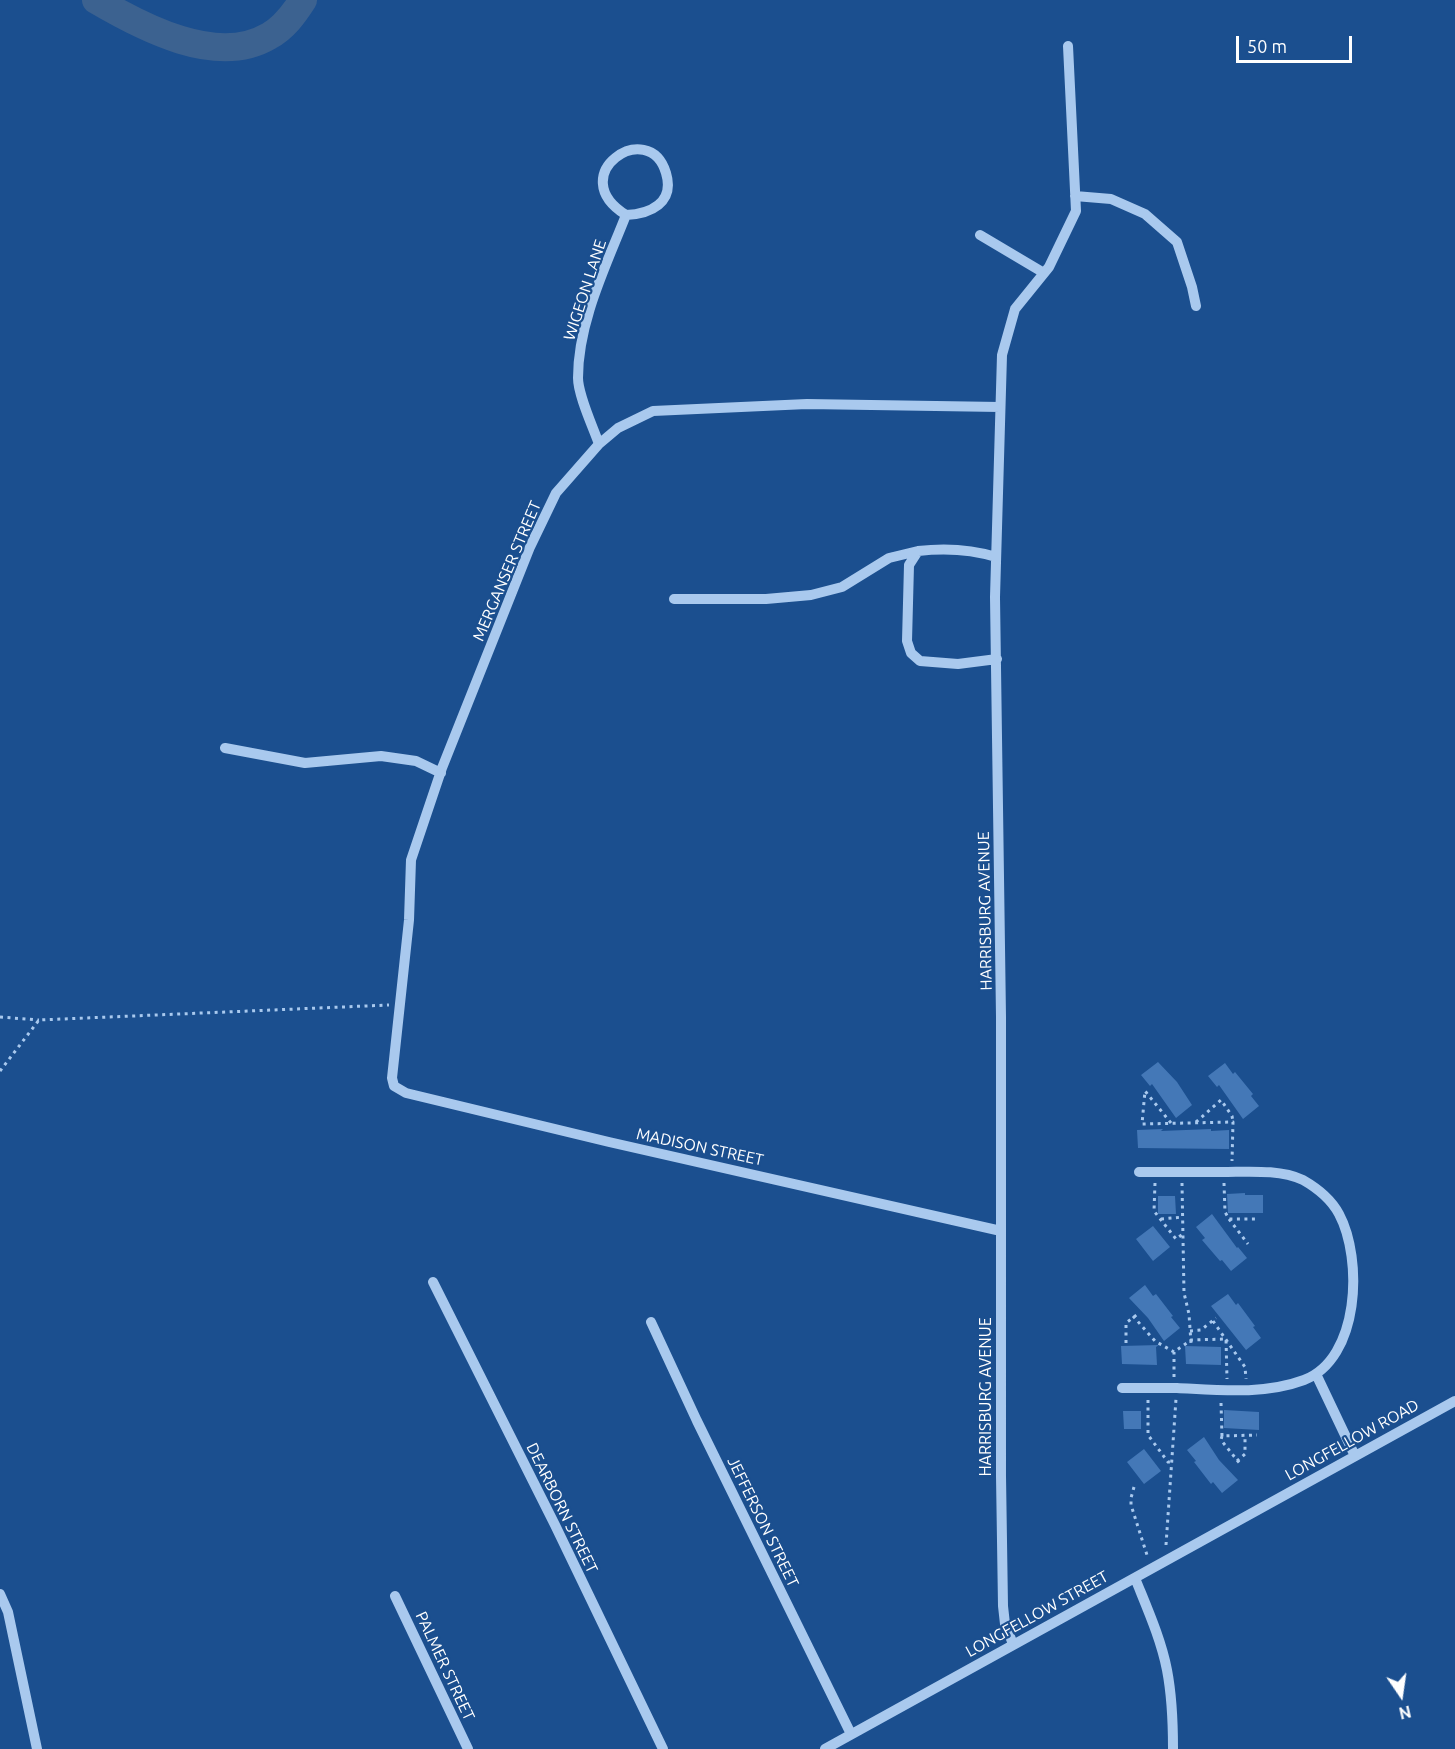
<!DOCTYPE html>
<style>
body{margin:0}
#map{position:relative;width:1455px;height:1749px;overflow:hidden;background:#1b4f8f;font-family:Ubuntu,sans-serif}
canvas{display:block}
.north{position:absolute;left:1371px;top:1665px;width:60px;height:60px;-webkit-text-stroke:4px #1b4f8f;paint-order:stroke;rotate:167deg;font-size:16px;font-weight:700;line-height:24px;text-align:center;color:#fff}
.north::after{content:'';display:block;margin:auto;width:21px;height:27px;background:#fff;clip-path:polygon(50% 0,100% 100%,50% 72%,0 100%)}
.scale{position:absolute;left:1236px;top:36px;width:116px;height:27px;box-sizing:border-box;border:3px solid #fff;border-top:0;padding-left:8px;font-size:18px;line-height:21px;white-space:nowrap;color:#fff;-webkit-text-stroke:4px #1b4f8f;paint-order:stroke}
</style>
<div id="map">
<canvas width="1455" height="1749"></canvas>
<div class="north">N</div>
<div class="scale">50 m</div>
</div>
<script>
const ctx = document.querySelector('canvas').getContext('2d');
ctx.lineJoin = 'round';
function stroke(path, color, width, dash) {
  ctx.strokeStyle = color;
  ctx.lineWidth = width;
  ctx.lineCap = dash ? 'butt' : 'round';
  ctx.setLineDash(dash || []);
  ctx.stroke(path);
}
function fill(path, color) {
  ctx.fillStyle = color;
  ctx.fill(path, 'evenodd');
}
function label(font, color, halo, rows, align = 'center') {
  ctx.font = font + ' Ubuntu,sans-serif';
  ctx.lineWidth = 4.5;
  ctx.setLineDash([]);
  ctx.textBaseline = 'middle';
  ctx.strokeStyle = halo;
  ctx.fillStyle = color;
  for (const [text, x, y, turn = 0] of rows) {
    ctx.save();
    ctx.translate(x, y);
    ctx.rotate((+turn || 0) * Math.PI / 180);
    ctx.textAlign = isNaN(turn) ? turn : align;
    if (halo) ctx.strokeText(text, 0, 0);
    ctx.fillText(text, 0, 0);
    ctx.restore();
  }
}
const river = new Path2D(`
 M 96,0 C 142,27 217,67 269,36 C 284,28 294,14 303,0`);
const building = new Path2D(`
 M 1158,1062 L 1177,1082 L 1192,1105 L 1176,1118 L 1152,1084 L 1150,1086 L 1141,1075 Z
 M 1225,1063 L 1233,1074 L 1235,1072 L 1253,1094 L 1251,1096 L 1259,1106 L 1243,1119 L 1219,1085 L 1217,1087 L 1208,1076 Z
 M 1163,1129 L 1161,1131 L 1211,1129 L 1211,1131 L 1229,1130 L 1229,1149 L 1138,1148 L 1137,1130 Z
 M 1245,1193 L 1245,1195 L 1263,1195 L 1263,1213 L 1228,1213 L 1227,1194 Z
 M 1158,1196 L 1175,1196 L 1176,1214 L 1158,1214 Z
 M 1212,1214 L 1237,1248 L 1238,1247 L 1247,1258 L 1231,1271 L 1222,1260 L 1220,1261 L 1202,1240 L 1205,1238 L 1196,1227 Z
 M 1153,1226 L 1170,1247 L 1153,1261 L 1136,1239 Z
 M 1145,1285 L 1153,1296 L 1156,1294 L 1173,1316 L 1171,1317 L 1180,1328 L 1164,1341 L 1148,1318 L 1129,1298 Z
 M 1228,1294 L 1236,1305 L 1238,1303 L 1255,1326 L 1253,1327 L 1261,1338 L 1246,1350 L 1211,1306 Z
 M 1159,1345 L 1156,1347 L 1157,1365 L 1122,1364 L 1121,1346 Z
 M 1185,1346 L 1221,1347 L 1221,1365 L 1186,1364 Z
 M 1224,1410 L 1259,1412 L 1259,1430 L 1224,1428 Z
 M 1123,1411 L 1141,1411 L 1141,1429 L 1124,1429 Z
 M 1204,1437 L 1219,1460 L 1238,1480 L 1222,1493 L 1213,1482 L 1211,1484 L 1194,1462 L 1196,1461 L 1187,1450 Z
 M 1144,1449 L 1161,1471 L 1144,1484 L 1127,1462 Z`);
const path = new Path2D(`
 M 0,1017 L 39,1020
 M 0,1071 L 39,1020 L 389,1005
 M 1196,1122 L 1221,1100 L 1232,1116 L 1233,1122
 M 1171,1123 L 1145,1091 L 1142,1124 L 1233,1122 L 1232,1161
 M 1155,1183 L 1154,1211 L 1176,1239 L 1183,1234
 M 1182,1183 L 1184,1293 L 1189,1314 L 1191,1343
 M 1224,1183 L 1225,1212 L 1229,1219 L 1259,1219
 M 1161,1219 L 1183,1217
 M 1229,1219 L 1248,1244
 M 1133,1316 L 1155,1341 L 1174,1352 L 1191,1340 L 1226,1339 L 1227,1379
 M 1213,1321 L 1245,1367 L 1246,1379
 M 1190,1331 L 1201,1330 L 1216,1318
 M 1126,1343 L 1126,1323 L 1139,1313
 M 1174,1377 L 1174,1352
 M 1148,1400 L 1148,1435 L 1168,1462 L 1172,1462
 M 1221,1403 L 1222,1436 L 1257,1435
 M 1222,1436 L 1221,1440 L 1241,1465
 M 1237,1461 L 1245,1454 L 1245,1435
 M 1134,1487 L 1131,1498 L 1131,1505 L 1147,1555 L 1150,1554
 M 1166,1545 L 1176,1399`);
const minor = new Path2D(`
 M 1075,196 L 1111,199 L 1145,214 L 1177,242 L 1192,287 L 1196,306
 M 980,235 L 1044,273
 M 1000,407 L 807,404 L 653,411 L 618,428 L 599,444 L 556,493 L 530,547 L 442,768 L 411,860 L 409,920 L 392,1078 L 394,1086 L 406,1093 L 609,1142 L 1001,1231
 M 599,444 C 593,427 578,395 578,378 C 578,322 606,266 626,215 C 650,214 675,203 666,173 C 649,116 562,175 626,215
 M 996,557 C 970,549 944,548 918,551 L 909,565 L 907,641 L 911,653 L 920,661 L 958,664 L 997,659
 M 674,599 L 766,599 L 811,595 L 842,587 L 889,558 L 918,551
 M 225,748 L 305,763 L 381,756 L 416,761 L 441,773
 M 433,1282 L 555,1525 L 663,1749
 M 651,1322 L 697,1421 L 851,1734
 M 1316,1374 L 1355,1456
 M 1122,1388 C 1140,1388 1159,1388 1177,1388 C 1218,1390 1264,1395 1304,1380 C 1360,1359 1363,1259 1339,1214 C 1331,1199 1317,1188 1303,1180 C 1279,1169 1248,1172 1222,1172 C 1194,1172 1167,1172 1139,1172
 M 1135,1578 C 1147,1608 1161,1639 1167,1670 C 1172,1696 1173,1723 1173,1749
 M 0,1594 L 8,1612 L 37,1749
 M 395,1596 L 468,1749
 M 1013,1644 L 1005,1624 L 1003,1606 L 1001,1476 L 1001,1017 L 995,597 L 1002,355 L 1015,309 L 1049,267 L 1076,211 L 1068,46
 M 825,1749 L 1455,1401`);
const streetNames = [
 ["WIGEON LANE",585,290,-72],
 ["MERGANSER STREET",507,571,-67],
 ["HARRISBURG AVENUE",985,911,-91],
 ["MADISON STREET",700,1147,12],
 ["HARRISBURG AVENUE",986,1397,-90],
 ["LONGFELLOW ROAD",1352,1440,-29],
 ["DEARBORN STREET",562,1508,64],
 ["JEFFERSON STREET",763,1522,64],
 ["LONGFELLOW STREET",1037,1614,-29],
 ["PALMER STREET",445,1666,65]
];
stroke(river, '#3c6290', 28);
fill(building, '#4478b7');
stroke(path, '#a9c9ee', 3, [3, 4.5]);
stroke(minor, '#a9c9ee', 10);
label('16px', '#fff', '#1b4f8f', streetNames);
</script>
